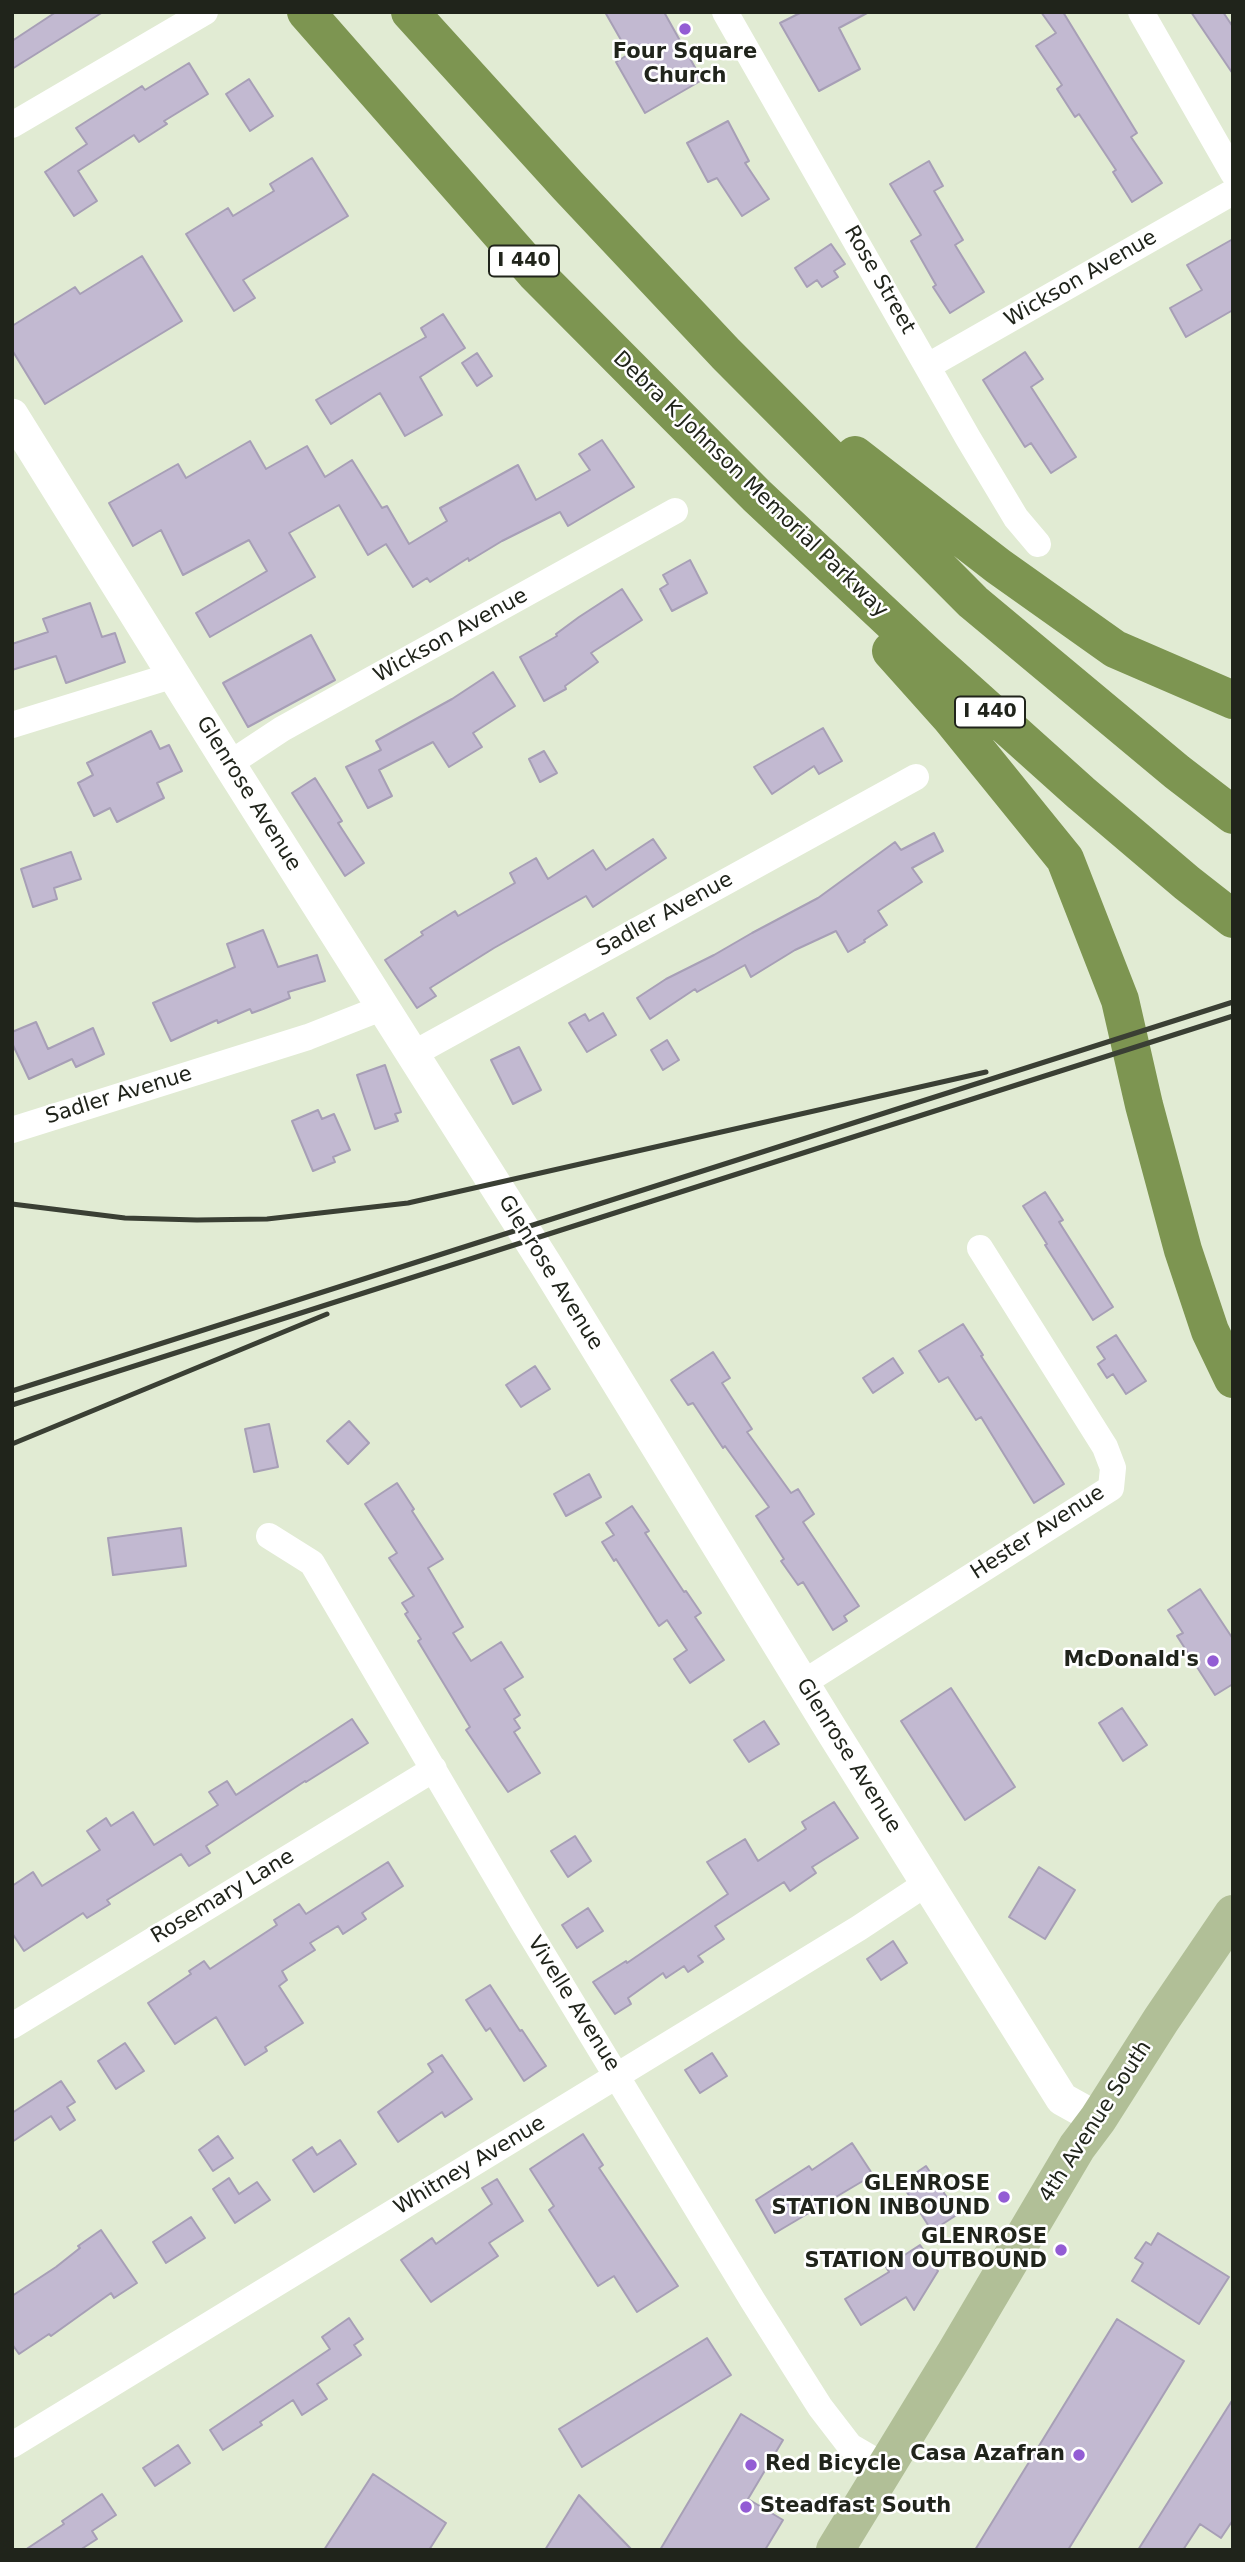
<!DOCTYPE html>
<style>
body{margin:0}
#map{position:relative;width:1245px;height:2562px;overflow:hidden;background:#e1ebd3;font-family:"DejaVu Sans",sans-serif}
canvas{display:block}
.frame{position:absolute;inset:0;border:14px solid #20241b;pointer-events:none}
</style>
<div id="map">
<canvas width="1245" height="2562"></canvas>
<div class="frame"></div>
</div>
<script>
const ctx = document.querySelector('canvas').getContext('2d');
ctx.lineJoin = 'round';
function fill(path, color) {
  ctx.fillStyle = color;
  ctx.fill(path, 'evenodd');
}
function stroke(path, color, width, dash) {
  ctx.strokeStyle = color;
  ctx.lineWidth = width;
  ctx.lineCap = dash ? 'butt' : 'round';
  ctx.setLineDash(dash || []);
  ctx.stroke(path);
}
function label(font, color, halo, rows, align = 'center') {
  ctx.font = font + ' "DejaVu Sans",sans-serif';
  ctx.lineWidth = 5;
  ctx.setLineDash([]);
  ctx.textBaseline = 'middle';
  ctx.strokeStyle = halo;
  ctx.fillStyle = color;
  for (const [text, x, y, turn = 0] of rows) {
    ctx.save();
    ctx.translate(x, y);
    ctx.rotate((+turn || 0) * Math.PI / 180);
    ctx.textAlign = isNaN(turn) ? turn : align;
    if (halo) ctx.strokeText(text, 0, 0);
    ctx.fillText(text, 0, 0);
    ctx.restore();
  }
}
const building = new Path2D(`
 M 56,12 L 103,12 L 12,69 L 12,41 Z
 M 605,12 L 664,12 L 702,80 L 645,113 L 616,62 L 629,54 Z
 M 802,12 L 869,12 L 839,28 L 860,69 L 819,91 L 780,23 Z
 M 1041,12 L 1063,12 L 1137,133 L 1131,137 L 1162,183 L 1132,202 L 1113,172 L 1116,170 L 1079,114 L 1075,117 L 1057,89 L 1062,85 L 1036,46 L 1056,33 Z
 M 1191,12 L 1223,12 L 1233,27 L 1233,74 Z
 M 189,63 L 208,94 L 164,121 L 167,124 L 139,142 L 134,135 L 78,171 L 97,201 L 74,216 L 45,172 L 87,144 L 76,128 L 142,86 L 145,90 Z
 M 249,79 L 273,116 L 250,131 L 226,94 Z
 M 728,121 L 749,161 L 745,163 L 769,199 L 742,216 L 717,178 L 708,182 L 687,143 Z
 M 312,158 L 348,216 L 243,280 L 255,298 L 234,311 L 186,234 L 228,208 L 233,216 L 274,191 L 270,184 Z
 M 929,161 L 943,186 L 934,191 L 963,240 L 955,245 L 984,292 L 950,313 L 933,287 L 936,285 L 911,241 L 921,235 L 890,184 Z
 M 1233,239 L 1233,310 L 1186,337 L 1170,308 L 1202,290 L 1187,265 Z
 M 831,244 L 845,264 L 834,271 L 838,277 L 822,287 L 817,280 L 807,287 L 795,268 Z
 M 142,256 L 182,321 L 45,404 L 12,350 L 12,326 L 75,287 L 80,294 Z
 M 443,314 L 465,348 L 420,377 L 442,415 L 405,436 L 380,393 L 331,424 L 316,400 L 426,337 L 421,328 Z
 M 1025,352 L 1043,379 L 1031,387 L 1076,457 L 1051,473 L 1031,443 L 1025,447 L 983,380 Z
 M 477,353 L 492,376 L 477,386 L 462,363 Z
 M 602,440 L 634,487 L 568,526 L 560,512 L 502,541 L 469,561 L 468,558 L 430,582 L 427,578 L 413,587 L 386,544 L 368,555 L 339,505 L 289,533 L 315,577 L 210,637 L 196,613 L 267,571 L 249,540 L 183,575 L 161,530 L 133,546 L 109,503 L 178,464 L 186,478 L 250,441 L 266,469 L 307,446 L 325,477 L 352,460 L 382,508 L 387,506 L 409,544 L 447,521 L 440,508 L 518,465 L 536,500 L 590,470 L 579,454 Z
 M 690,560 L 707,593 L 672,611 L 660,589 L 668,584 L 663,575 Z
 M 622,589 L 642,620 L 591,653 L 598,662 L 565,686 L 566,689 L 544,701 L 520,657 L 557,636 L 556,634 L 579,617 Z
 M 90,603 L 102,637 L 115,633 L 125,662 L 66,683 L 56,656 L 12,670 L 12,644 L 48,632 L 43,619 Z
 M 311,635 L 335,680 L 248,727 L 223,683 Z
 M 493,672 L 515,706 L 473,733 L 482,747 L 449,767 L 433,742 L 379,770 L 392,796 L 368,808 L 346,767 L 381,750 L 376,741 L 452,699 Z
 M 823,728 L 842,761 L 819,774 L 814,766 L 772,794 L 754,767 Z
 M 151,731 L 160,749 L 169,745 L 182,771 L 157,783 L 164,798 L 117,822 L 110,808 L 94,816 L 78,783 L 93,775 L 87,763 Z
 M 544,751 L 557,773 L 540,782 L 529,759 Z
 M 315,778 L 342,821 L 338,823 L 364,863 L 345,876 L 292,793 Z
 M 934,833 L 943,851 L 912,868 L 922,882 L 878,911 L 887,925 L 864,940 L 865,942 L 848,952 L 836,931 L 795,950 L 751,977 L 745,965 L 697,992 L 695,989 L 650,1019 L 637,998 L 666,979 L 714,955 L 752,933 L 818,898 L 895,842 L 901,850 Z
 M 653,839 L 666,858 L 593,907 L 586,896 L 494,948 L 430,988 L 436,996 L 417,1008 L 385,960 L 423,935 L 421,932 L 455,911 L 458,916 L 515,883 L 510,873 L 536,858 L 548,879 L 593,850 L 606,870 Z
 M 71,852 L 81,879 L 54,888 L 57,899 L 33,907 L 21,869 Z
 M 263,930 L 278,967 L 317,955 L 325,981 L 288,992 L 290,998 L 263,1009 L 252,1013 L 250,1009 L 218,1023 L 217,1020 L 171,1041 L 153,1003 L 235,967 L 227,944 Z
 M 603,1013 L 616,1035 L 587,1052 L 569,1023 L 585,1014 L 589,1021 Z
 M 36,1022 L 48,1049 L 93,1028 L 104,1054 L 76,1067 L 72,1059 L 29,1079 L 12,1043 L 12,1032 Z
 M 667,1040 L 679,1060 L 663,1070 L 651,1050 Z
 M 519,1047 L 541,1090 L 513,1104 L 491,1060 Z
 M 385,1065 L 401,1112 L 395,1114 L 398,1121 L 375,1129 L 357,1075 Z
 M 318,1110 L 322,1119 L 334,1114 L 350,1150 L 333,1157 L 335,1162 L 313,1171 L 292,1121 Z
 M 1045,1192 L 1063,1220 L 1059,1222 L 1113,1307 L 1093,1320 L 1045,1245 L 1047,1244 L 1023,1206 Z
 M 963,1324 L 983,1355 L 981,1356 L 1064,1484 L 1034,1503 L 981,1417 L 976,1420 L 948,1377 L 939,1382 L 919,1351 Z
 M 1116,1335 L 1146,1381 L 1126,1394 L 1113,1374 L 1107,1378 L 1098,1364 L 1105,1359 L 1097,1347 Z
 M 713,1352 L 730,1378 L 722,1383 L 752,1429 L 747,1432 L 791,1493 L 798,1489 L 814,1514 L 803,1522 L 859,1606 L 844,1616 L 847,1621 L 833,1630 L 803,1582 L 798,1585 L 781,1561 L 784,1559 L 756,1516 L 769,1507 L 725,1446 L 723,1448 L 693,1403 L 688,1405 L 671,1380 Z
 M 893,1358 L 903,1373 L 873,1393 L 863,1378 Z
 M 535,1366 L 550,1389 L 521,1407 L 506,1385 Z
 M 349,1421 L 369,1443 L 348,1464 L 327,1441 Z
 M 269,1424 L 278,1467 L 254,1472 L 245,1429 Z
 M 589,1474 L 601,1497 L 566,1516 L 554,1494 Z
 M 397,1483 L 414,1509 L 412,1511 L 443,1559 L 428,1568 L 463,1627 L 453,1633 L 471,1661 L 501,1642 L 523,1677 L 504,1689 L 520,1715 L 514,1719 L 520,1728 L 514,1732 L 540,1773 L 508,1792 L 466,1730 L 470,1727 L 418,1641 L 421,1639 L 405,1614 L 408,1612 L 402,1603 L 414,1596 L 389,1558 L 397,1553 L 365,1504 Z
 M 632,1506 L 649,1531 L 645,1533 L 684,1592 L 686,1591 L 701,1613 L 695,1617 L 724,1660 L 690,1683 L 674,1659 L 687,1650 L 667,1620 L 659,1626 L 616,1559 L 614,1561 L 602,1542 L 614,1535 L 606,1523 Z
 M 181,1528 L 186,1566 L 113,1575 L 108,1538 Z
 M 1200,1589 L 1233,1639 L 1233,1684 L 1215,1695 L 1177,1636 L 1183,1633 L 1168,1610 Z
 M 951,1688 L 1015,1787 L 965,1820 L 901,1721 Z
 M 1122,1708 L 1147,1745 L 1123,1761 L 1099,1723 Z
 M 352,1719 L 368,1743 L 306,1782 L 305,1781 L 206,1846 L 210,1853 L 189,1866 L 181,1854 L 107,1900 L 110,1904 L 87,1918 L 83,1913 L 24,1951 L 12,1933 L 12,1886 L 33,1872 L 42,1886 L 100,1850 L 87,1831 L 106,1818 L 111,1826 L 133,1812 L 154,1845 L 218,1805 L 209,1792 L 227,1781 L 236,1795 Z
 M 764,1721 L 779,1744 L 749,1762 L 734,1740 Z
 M 834,1802 L 858,1838 L 812,1867 L 816,1873 L 790,1891 L 784,1882 L 715,1926 L 724,1939 L 698,1956 L 703,1962 L 688,1972 L 684,1966 L 666,1978 L 663,1973 L 628,1998 L 631,2004 L 615,2014 L 593,1982 L 626,1961 L 627,1963 L 728,1894 L 707,1862 L 745,1839 L 758,1861 L 806,1829 L 802,1822 Z
 M 575,1836 L 591,1861 L 568,1877 L 551,1851 Z
 M 388,1862 L 403,1886 L 362,1913 L 366,1919 L 343,1934 L 338,1926 L 310,1943 L 315,1950 L 282,1971 L 287,1980 L 279,1986 L 303,2023 L 265,2047 L 267,2051 L 245,2065 L 216,2017 L 175,2044 L 148,2003 L 191,1974 L 189,1971 L 204,1961 L 210,1969 L 277,1925 L 274,1920 L 299,1904 L 306,1914 Z
 M 1039,1867 L 1075,1890 L 1045,1939 L 1009,1917 Z
 M 588,1908 L 603,1931 L 577,1948 L 562,1925 Z
 M 893,1941 L 907,1963 L 881,1980 L 867,1959 Z
 M 490,1985 L 520,2031 L 522,2030 L 546,2066 L 524,2081 L 490,2028 L 486,2031 L 466,2000 Z
 M 125,2043 L 144,2071 L 116,2089 L 98,2061 Z
 M 712,2053 L 727,2076 L 700,2093 L 685,2070 Z
 M 442,2055 L 472,2099 L 445,2117 L 442,2112 L 398,2142 L 378,2112 L 433,2072 L 428,2064 Z
 M 61,2081 L 75,2102 L 67,2107 L 75,2120 L 60,2130 L 51,2116 L 12,2142 L 12,2113 Z
 M 583,2134 L 603,2165 L 599,2168 L 678,2286 L 637,2312 L 614,2276 L 598,2286 L 549,2210 L 554,2206 L 530,2169 Z
 M 218,2136 L 233,2158 L 213,2171 L 199,2150 Z
 M 340,2140 L 356,2164 L 314,2192 L 293,2160 L 312,2147 L 317,2155 Z
 M 852,2143 L 873,2175 L 775,2233 L 756,2200 L 809,2166 L 812,2170 Z
 M 926,2166 L 958,2214 L 932,2231 L 901,2183 Z
 M 229,2178 L 239,2194 L 257,2182 L 270,2200 L 235,2223 L 213,2189 Z
 M 497,2179 L 523,2221 L 489,2243 L 498,2256 L 431,2302 L 401,2260 L 432,2238 L 436,2244 L 492,2204 L 482,2188 Z
 M 191,2217 L 205,2238 L 166,2263 L 153,2242 Z
 M 101,2230 L 137,2283 L 114,2298 L 111,2293 L 51,2336 L 49,2334 L 19,2354 L 12,2344 L 12,2296 L 56,2267 L 80,2248 L 78,2246 Z
 M 1158,2233 L 1229,2277 L 1199,2324 L 1132,2281 L 1143,2263 L 1135,2258 L 1146,2242 L 1151,2245 Z
 M 920,2245 L 938,2271 L 914,2310 L 906,2297 L 861,2325 L 845,2299 L 889,2272 L 886,2267 Z
 M 349,2318 L 363,2339 L 354,2345 L 361,2355 L 317,2384 L 327,2399 L 302,2415 L 293,2400 L 260,2422 L 262,2425 L 223,2450 L 210,2430 L 330,2349 L 322,2337 Z
 M 1117,2319 L 1184,2361 L 1068,2550 L 975,2550 Z
 M 707,2338 L 731,2375 L 582,2467 L 559,2429 Z
 M 1233,2399 L 1233,2520 L 1221,2538 L 1200,2524 L 1183,2550 L 1138,2550 Z
 M 741,2414 L 783,2440 L 748,2499 L 783,2520 L 765,2550 L 660,2550 Z
 M 178,2445 L 190,2463 L 155,2486 L 143,2468 Z
 M 373,2474 L 446,2523 L 429,2550 L 324,2550 Z
 M 102,2494 L 116,2515 L 92,2531 L 97,2539 L 80,2550 L 25,2550 L 64,2524 L 62,2521 Z
 M 579,2495 L 632,2550 L 545,2550 Z`);
const minor = new Path2D(`
 M 725,12 L 968,438 L 1016,518 L 1038,544
 M 1141,12 L 1233,173
 M 12,125 L 205,12
 M 928,366 L 1233,192
 M 12,725 L 174,675
 M 229,764 L 282,729 L 675,511
 M 413,1054 L 916,777
 M 12,1130 L 308,1037 L 384,1007
 M 269,1536 L 312,1563 L 523,1922 L 753,2301 L 820,2407 L 850,2446 L 886,2467
 M 803,1683 L 1111,1488 L 1113,1468 L 1105,1447 L 980,1248
 M 12,2026 L 434,1769
 M 12,2445 L 859,1928 L 927,1883`);
const tertiary = new Path2D(`
 M 12,415 L 229,764 L 546,1265 L 832,1731 L 1062,2099 L 1098,2119`);
const primary = new Path2D(`
 M 835,2550 L 956,2352 L 1077,2147 L 1098,2119 L 1161,2020 L 1233,1914`);
const motorway = new Path2D(`
 M 306,12 L 535,273 L 757,496 L 926,654 L 1081,793 L 1187,883 L 1233,919
 M 410,12 L 568,186 L 726,354 L 973,602 L 1177,772 L 1233,815
 M 855,455 L 998,566 L 1115,649 L 1233,700
 M 891,651 L 950,717 L 1065,859 L 1120,1000 L 1144,1105 L 1183,1250 L 1210,1331 L 1233,1379`);
const rail = new Path2D(`
 M 12,1204 L 125,1218 L 197,1220 L 267,1219 L 408,1203 L 986,1072
 M 12,1391 L 1233,1002
 M 12,1405 L 1233,1016
 M 12,1444 L 327,1314`);
const markers = [
 [685,29,7,"#935cd4"],
 [1213,1661,7,"#935cd4"],
 [1004,2197,7,"#935cd4"],
 [1061,2250,7,"#935cd4"],
 [1079,2455,7,"#935cd4"],
 [751,2465,7,"#935cd4"],
 [746,2507,7,"#935cd4"]
];
const shields = [
 [524,261,70],
 [990,712,70]
];
const shieldNames = [
 ["I 440",524,261],
 ["I 440",990,712]
];
const poiNames = [
 ["Four Square",685,53,"center"],
 ["Church",685,77,"center"],
 ["McDonald's",1199,1661],
 ["GLENROSE",990,2185],
 ["STATION INBOUND",990,2209],
 ["GLENROSE",1047,2238],
 ["STATION OUTBOUND",1047,2262],
 ["Casa Azafran",1065,2455],
 ["Red Bicycle",765,2465,"left"],
 ["Steadfast South",760,2507,"left"]
];
const streetNames = [
 ["Wickson Avenue",1081,279,-30],
 ["Rose Street",879,280,60],
 ["Debra K Johnson Memorial Parkway",750,485,44],
 ["Wickson Avenue",451,636,-29],
 ["Glenrose Avenue",248,794,58],
 ["Sadler Avenue",665,915,-29],
 ["Sadler Avenue",119,1096,-17],
 ["Glenrose Avenue",550,1273,58],
 ["Hester Avenue",1038,1533,-33],
 ["Glenrose Avenue",848,1756,58],
 ["Rosemary Lane",223,1897,-31],
 ["Vivelle Avenue",573,2004,58],
 ["4th Avenue South",1096,2122,-57],
 ["Whitney Avenue",470,2166,-31]
];
fill(building, '#c2b9d1');
stroke(building, '#a79fb6', 2);
stroke(minor, '#fff', 26);
stroke(tertiary, '#fff', 33);
stroke(primary, '#b1bf97', 38);
stroke(motorway, '#7d9551', 38);
stroke(rail, '#3a3f34', 5);
for (const [x, y, r, color] of markers) {
  const dot = new Path2D();
  dot.arc(x, y, r, 0, 2 * Math.PI);
  ctx.fillStyle = color;
  ctx.fill(dot);
  stroke(dot, '#fff', 2.5);
}
for (const [x, y, w] of shields) {
  const box = new Path2D();
  box.roundRect(x - w / 2, y - 15.5, w, 31, 5);
  ctx.fillStyle = '#fff';
  ctx.fill(box);
  stroke(box, '#20241b', 2);
}
label('bold 19px', '#20241b', null, shieldNames);
label('bold 21px', '#20241b', '#fff', poiNames, 'right');
label('21px', '#20241b', '#fff', streetNames);
</script>
